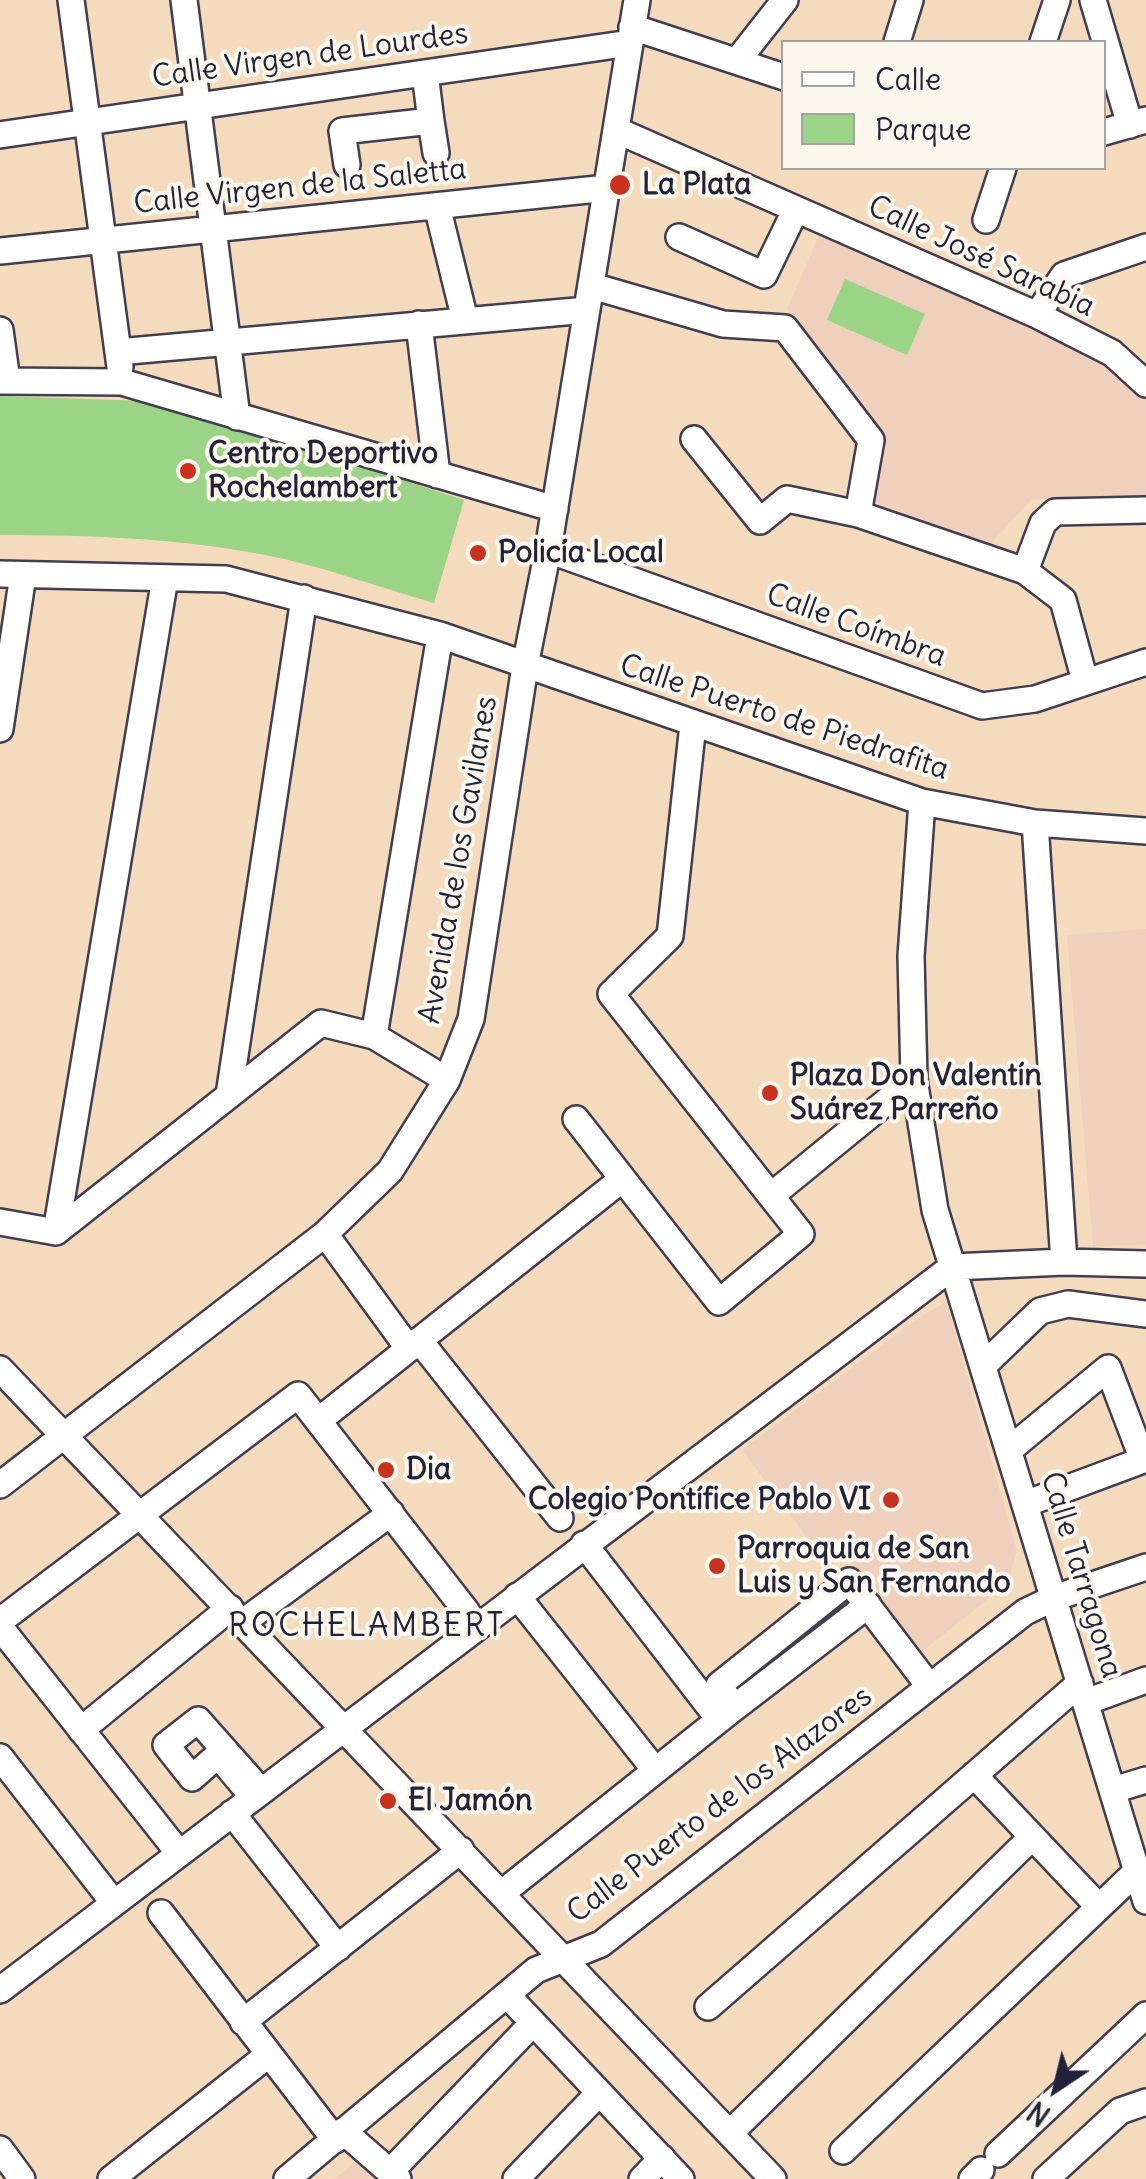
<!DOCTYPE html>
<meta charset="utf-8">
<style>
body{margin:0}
#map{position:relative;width:1146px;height:2179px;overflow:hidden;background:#f4dbbe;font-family:Delius,sans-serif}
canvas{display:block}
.legend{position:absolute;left:781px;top:40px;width:325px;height:130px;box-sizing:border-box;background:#fbf7ec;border:2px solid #a4a2a5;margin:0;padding:12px 18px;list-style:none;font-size:30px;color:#22223b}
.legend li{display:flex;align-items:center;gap:20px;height:50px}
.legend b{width:50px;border:2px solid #a4a2a5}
.north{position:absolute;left:1006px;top:2039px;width:100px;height:100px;-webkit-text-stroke:8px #fbf7ec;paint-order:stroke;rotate:215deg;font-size:28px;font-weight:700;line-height:40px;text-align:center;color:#22223b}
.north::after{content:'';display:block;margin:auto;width:35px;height:45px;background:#22223b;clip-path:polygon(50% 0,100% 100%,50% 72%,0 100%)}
</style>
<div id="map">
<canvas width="1146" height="2179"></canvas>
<ul class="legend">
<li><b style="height:12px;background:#fff"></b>Calle</li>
<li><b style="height:28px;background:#9bd486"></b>Parque</li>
</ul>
<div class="north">N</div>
</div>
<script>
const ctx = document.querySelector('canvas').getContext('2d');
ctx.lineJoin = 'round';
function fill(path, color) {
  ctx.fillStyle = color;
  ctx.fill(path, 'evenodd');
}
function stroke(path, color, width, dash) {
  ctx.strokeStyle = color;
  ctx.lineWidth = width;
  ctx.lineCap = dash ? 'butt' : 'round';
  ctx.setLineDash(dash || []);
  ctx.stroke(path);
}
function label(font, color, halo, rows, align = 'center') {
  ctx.font = font + ' Delius,sans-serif';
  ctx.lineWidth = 8;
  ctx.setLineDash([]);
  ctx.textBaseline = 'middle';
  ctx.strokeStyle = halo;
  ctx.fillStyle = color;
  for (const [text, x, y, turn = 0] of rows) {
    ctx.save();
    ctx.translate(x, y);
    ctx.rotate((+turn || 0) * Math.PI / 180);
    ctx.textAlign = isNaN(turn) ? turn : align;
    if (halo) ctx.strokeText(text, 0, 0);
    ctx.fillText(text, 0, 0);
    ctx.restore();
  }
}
const built = new Path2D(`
 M 821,231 L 1105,359 L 1146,396 L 1146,497 L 1032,499 L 990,544 L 865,499 L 876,435 L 787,309 Z
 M 1146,929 L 1146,1245 L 1093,1246 L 1067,935 Z
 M 946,1302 L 1017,1551 L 1007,1584 L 920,1653 L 846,1555 L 829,1567 L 742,1450 L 920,1317 Z
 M 357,2160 L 379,2179 L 335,2179 Z`);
const green = new Path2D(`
 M 845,279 L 925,314 L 907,355 L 827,320 Z
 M 0,396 L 145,401 L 289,443 L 464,500 L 434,603 C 378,587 322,566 265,555 C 177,538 90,535 0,535 Z`);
const minor = new Path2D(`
 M 71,0 L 120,367
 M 184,0 L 237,417
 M 1093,0 L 1130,125
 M 632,27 L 784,77
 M 897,42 L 910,0
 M 1043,42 L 1057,0
 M 737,61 L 785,0
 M 431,121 L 436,153
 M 616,130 L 1037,315 L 1112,353 L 1146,384
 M 1104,132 L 1146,120
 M 0,135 L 630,43
 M 347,165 L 342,131 L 431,121 L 425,73
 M 437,206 L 465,320
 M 986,220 L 1003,168
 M 679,237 L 764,275 L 796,209
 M 0,251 L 607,188
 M 592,286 L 723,324 L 785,328 L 871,440 L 858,514 L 1025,571 L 1063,600 L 1085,681
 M 1037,315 L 1064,275 L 1146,247
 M 419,324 L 437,475
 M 0,330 L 7,381
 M 118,352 L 587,310
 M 0,381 L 122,382 L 555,509
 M 694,439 L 760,521 L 787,499 L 858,514
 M 548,550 L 982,706 L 1035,699 L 1146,662
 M 1025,571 L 1043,523 L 1055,512 L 1146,510
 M 0,574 L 226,579 L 440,635 L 922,802 L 1035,823 L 1146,831
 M 0,729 L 23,575
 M 922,802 L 911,956 L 914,1079 L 935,1210 L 1146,1901
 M 1035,823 L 1064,1262
 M 374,1036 L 440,635
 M 229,1095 L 304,598
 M 576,1119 L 719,1302 L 801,1234 L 611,994 L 670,936 L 693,724
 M 772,1195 L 914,1079
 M 0,1222 L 56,1232 L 321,1023 L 374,1036 L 447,1080
 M 56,1232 L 165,578
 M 325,1234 L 409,1349
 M 419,1340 L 560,1518
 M 983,1366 L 1040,1311 L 1068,1304 L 1146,1314
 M 0,1369 L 773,2179
 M 318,1421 L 621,1180
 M 1009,1450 L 1108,1368 L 1143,1460
 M 0,1485 L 325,1234 L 390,1171 L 447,1080 L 471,1019 L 525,666 L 548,550 L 637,0
 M 1025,1504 L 1146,1459
 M 584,1544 L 719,1719
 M 517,1596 L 655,1770
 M 868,1605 L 734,1708 L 719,1685 L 849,1581 L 929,1686
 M 0,1621 L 298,1395 L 467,1612
 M 243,1622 L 391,1513
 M 0,1627 L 179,1853
 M 1086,1702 L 1146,1680
 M 81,1730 L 230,1608
 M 0,1757 L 114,1903
 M 974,1775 L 1099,1907
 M 1113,1790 L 1146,1780
 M 253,1797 L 218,1755 L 192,1778 L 166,1745 L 198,1720 L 261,1791
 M 232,1813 L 338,1948
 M 502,1893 L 734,1708
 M 161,1913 L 335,2140
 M 0,1990 L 952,1267 L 1064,1262 L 1146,1264
 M 507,1995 L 681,2179
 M 708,2007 L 1080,1683
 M 243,2022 L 461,1850
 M 343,2131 L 398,2179
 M 730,2133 L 1032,1837
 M 0,2149 L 22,2179
 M 843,2151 L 1137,1871
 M 998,2154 L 1146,2015
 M 390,2172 L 533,2023
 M 111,2179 L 268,2055
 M 287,2179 L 536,1970 L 601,1944 L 1025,1612 L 1054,1598 L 1146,1567
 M 516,2179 L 599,2093
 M 642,2179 L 662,2158
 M 972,2179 L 981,2170
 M 1046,2179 L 1120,2111 L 1146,2102`);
const markers = [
 [620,185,12,"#c8321e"],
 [188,471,10,"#c8321e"],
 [478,553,10,"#c8321e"],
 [770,1093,10,"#c8321e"],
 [386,1470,10,"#c8321e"],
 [891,1500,10,"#c8321e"],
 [717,1566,10,"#c8321e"],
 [388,1801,10,"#c8321e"]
];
const streetNames = [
 ["Calle Virgen de Lourdes",310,56,-8],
 ["Calle Virgen de la Saletta",300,187,-6],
 ["Calle José Sarabia",981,257,25],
 ["Calle Coímbra",856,626,20],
 ["Calle Puerto de Piedrafita",784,718,18],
 ["Avenida de los Gavilanes",459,860,-80],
 ["Calle Tarragona",1081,1575,73],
 ["Calle Puerto de los Alazores",720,1805,-37]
];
const poiNames = [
 ["La Plata",642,185],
 ["Centro Deportivo",208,454],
 ["Rochelambert",208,488],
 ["Policía Local",498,553],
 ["Plaza Don Valentín",790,1076],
 ["Suárez Parreño",790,1110],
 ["Dia",406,1470],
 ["Colegio Pontífice Pablo VI",871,1500,"right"],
 ["Parroquia de San",737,1549],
 ["Luis y San Fernando",737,1583],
 ["El Jamón",408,1801]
];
const neighbourhoodNames = [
 ["ROCHELAMBERT",367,1627]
];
fill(built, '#efd0bc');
fill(green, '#9bd486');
stroke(minor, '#423e4f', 30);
stroke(minor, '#fff', 25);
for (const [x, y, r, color] of markers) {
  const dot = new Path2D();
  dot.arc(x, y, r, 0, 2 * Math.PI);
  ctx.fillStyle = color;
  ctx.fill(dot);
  stroke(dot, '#fbf7ec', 4);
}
label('30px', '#22223b', '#fbf7ec', streetNames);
label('bold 30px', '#22223b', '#fbf7ec', poiNames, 'left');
ctx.letterSpacing = '2.5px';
label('32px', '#22223b', '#fbf7ec', neighbourhoodNames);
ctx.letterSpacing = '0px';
</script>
